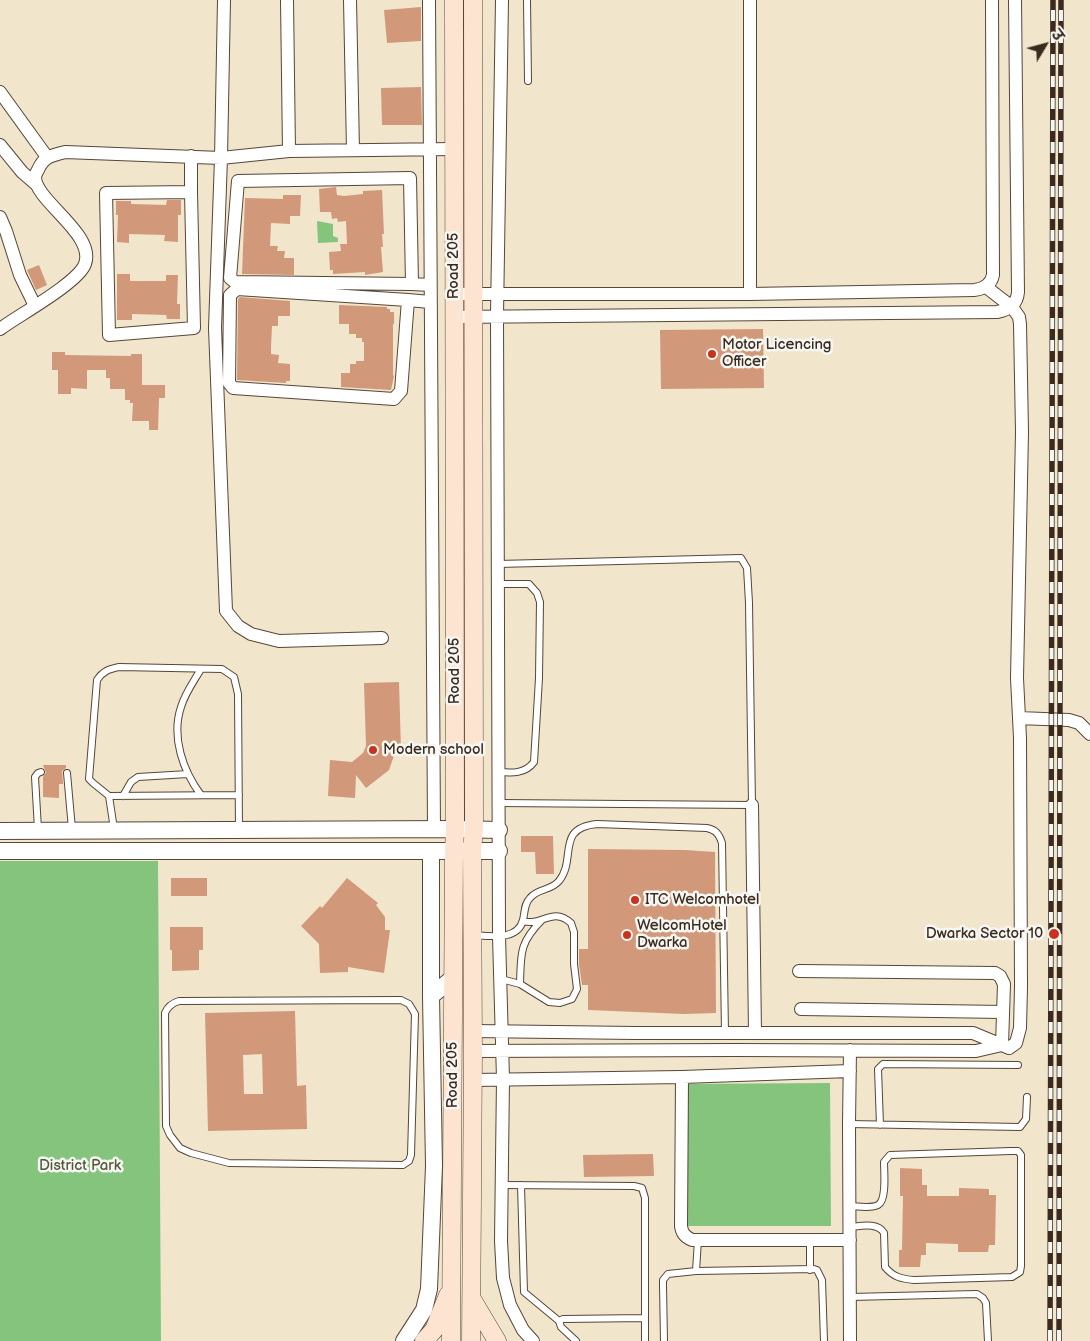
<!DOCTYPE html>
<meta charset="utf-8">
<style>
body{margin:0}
#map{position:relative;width:1090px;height:1341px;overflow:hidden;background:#f1e5cc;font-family:"Balsamiq Sans","Playpen Sans Deva",sans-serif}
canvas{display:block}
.north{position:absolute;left:1020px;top:20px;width:50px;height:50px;-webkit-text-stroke:4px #f6f6f2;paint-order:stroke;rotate:53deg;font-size:14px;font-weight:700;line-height:20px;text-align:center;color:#3b2a1e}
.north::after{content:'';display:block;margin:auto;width:18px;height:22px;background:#3b2a1e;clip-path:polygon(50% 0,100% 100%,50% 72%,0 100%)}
</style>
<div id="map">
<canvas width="1090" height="1341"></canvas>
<div class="north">उ</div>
</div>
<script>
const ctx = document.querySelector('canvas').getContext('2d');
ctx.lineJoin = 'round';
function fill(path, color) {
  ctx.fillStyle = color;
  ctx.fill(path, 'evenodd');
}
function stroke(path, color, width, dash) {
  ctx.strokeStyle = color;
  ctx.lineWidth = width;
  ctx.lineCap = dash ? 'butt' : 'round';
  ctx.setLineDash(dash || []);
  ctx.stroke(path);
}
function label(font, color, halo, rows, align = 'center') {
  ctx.font = font + ' "Balsamiq Sans",sans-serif';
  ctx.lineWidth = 5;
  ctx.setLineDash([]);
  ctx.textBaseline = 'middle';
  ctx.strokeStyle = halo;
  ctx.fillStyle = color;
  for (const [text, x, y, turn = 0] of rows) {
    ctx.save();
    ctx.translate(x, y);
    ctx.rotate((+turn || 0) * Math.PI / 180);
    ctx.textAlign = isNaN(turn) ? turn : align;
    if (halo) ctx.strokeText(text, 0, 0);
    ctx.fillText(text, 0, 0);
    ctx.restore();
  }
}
const green = new Path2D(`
 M 317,221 L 333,224 L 333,236 L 338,238 L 338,242 L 318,243 Z
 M 0,861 L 158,861 L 161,1341 L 0,1341 Z
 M 830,1083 L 831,1226 L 685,1226 L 684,1084 Z`);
const building = new Path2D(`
 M 421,7 L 421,41 L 387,43 L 384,10 Z
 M 421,87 L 422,125 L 382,125 L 381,88 Z
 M 336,187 L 337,195 L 344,196 L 363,194 L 363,191 L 382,190 L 384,234 L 382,234 L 383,247 L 381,247 L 383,272 L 365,275 L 365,272 L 333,274 L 333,270 L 330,270 L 329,252 L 341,251 L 340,244 L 347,244 L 346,221 L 338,222 L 337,218 L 332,219 L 331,212 L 320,212 L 319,189 Z
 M 283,195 L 301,195 L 300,216 L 290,216 L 290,224 L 271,223 L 270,246 L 278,246 L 277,251 L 285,251 L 284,258 L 294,258 L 294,275 L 242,274 L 245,198 L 283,199 Z
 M 167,200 L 181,200 L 181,215 L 178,215 L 178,242 L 164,241 L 165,235 L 129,234 L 129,243 L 117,242 L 118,215 L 116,215 L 116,201 L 131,201 L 131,204 L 166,205 Z
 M 39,265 L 47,285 L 36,290 L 27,270 Z
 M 117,274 L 130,274 L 130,281 L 166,281 L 166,275 L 178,275 L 177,304 L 180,304 L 180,319 L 167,319 L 166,315 L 132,314 L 132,320 L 117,320 Z
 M 240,297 L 290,301 L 290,316 L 278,316 L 278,326 L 272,326 L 271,347 L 271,354 L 279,355 L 278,363 L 290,364 L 290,381 L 286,381 L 286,383 L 237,380 L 238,299 Z
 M 339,305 L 387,307 L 387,309 L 390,309 L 390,312 L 394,312 L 394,324 L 393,324 L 393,375 L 394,376 L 391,390 L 341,387 L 341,373 L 350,373 L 350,364 L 356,364 L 356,361 L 364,361 L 364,342 L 362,342 L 362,338 L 356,338 L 356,334 L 349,334 L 349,324 L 339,324 Z
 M 763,329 L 764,388 L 661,389 L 660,330 Z
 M 52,352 L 65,352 L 65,355 L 131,356 L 131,354 L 142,354 L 142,385 L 165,385 L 165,398 L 159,398 L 158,430 L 149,430 L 149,421 L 132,421 L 133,403 L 130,403 L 130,400 L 125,400 L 125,389 L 110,389 L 110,378 L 106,378 L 106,370 L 87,370 L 87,389 L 71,388 L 71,394 L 58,394 L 58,370 L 52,370 Z
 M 399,682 L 401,750 L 396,750 L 389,770 L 366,788 L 356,775 L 355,798 L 328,796 L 330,760 L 352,762 L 363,753 L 366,746 L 364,683 Z
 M 43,765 L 66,765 L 66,768 L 62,771 L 63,784 L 59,784 L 59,798 L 43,797 L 43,777 L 46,773 Z
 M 521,836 L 553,836 L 554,874 L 536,874 L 535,852 L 521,852 Z
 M 588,849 L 685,850 L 715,852 L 716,1013 L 684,1014 L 588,1010 L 588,985 L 582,985 L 579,964 L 579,949 L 588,949 Z
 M 171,878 L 207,878 L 207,896 L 171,896 Z
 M 347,878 L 378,903 L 376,905 L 385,917 L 385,930 L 390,930 L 384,973 L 348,967 L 348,972 L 320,973 L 319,944 L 301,926 L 320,906 L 322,908 Z
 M 170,927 L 203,927 L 203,950 L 199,950 L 199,970 L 172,971 L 172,950 L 170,950 Z
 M 295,1011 L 297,1086 L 306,1085 L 307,1129 L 208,1131 L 205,1013 ZM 262,1054 L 263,1094 L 244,1094 L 243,1055 Z
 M 653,1154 L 654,1176 L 584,1177 L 583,1155 Z
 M 900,1168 L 922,1169 L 922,1185 L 927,1185 L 927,1196 L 959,1196 L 959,1188 L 989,1189 L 989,1195 L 996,1195 L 995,1245 L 989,1245 L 988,1252 L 958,1252 L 958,1244 L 926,1243 L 926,1255 L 921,1255 L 920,1267 L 899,1267 L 899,1250 L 902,1250 L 903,1196 L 900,1196 Z`);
const service = new Path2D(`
 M 527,0 L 528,81
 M 498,564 L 741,558 L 747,568 L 749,603 L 752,805 L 498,803
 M 498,584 L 529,584 L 537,593 L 540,602 L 539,678 L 534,762 C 525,774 512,773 499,772
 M 67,773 L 72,829
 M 201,795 C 183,771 171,737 181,707 C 185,693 194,681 201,669
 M 109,796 L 239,795
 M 123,796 L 131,782 L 138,777 L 188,774
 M 38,829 L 35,777 L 38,773 L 41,772
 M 114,829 L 109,796 L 93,783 L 89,779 L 97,680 C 103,671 109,669 119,667 L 222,669 L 234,677 L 238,694 L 239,830
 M 473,935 C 490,936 518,941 523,920 C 525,912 524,904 530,898 C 538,888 551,891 559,881 C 577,859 555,828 597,824 L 707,828 C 716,830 719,834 722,843 L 725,1033
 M 501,979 L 520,984 L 549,1002 L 560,1003 L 572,999 L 577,989 L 574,964 L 574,932 L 571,923 C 552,906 542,927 523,921
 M 520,984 C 521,954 519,943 542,920
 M 401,1000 L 409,1004 L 415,1014 L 411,1155 L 409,1161 L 403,1165 L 229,1163 L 191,1153 L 180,1148 L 170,1135 L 166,1126 L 165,1013 C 168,1006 172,1003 179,1001 Z
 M 849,1124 L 1020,1127 L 1026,1119 L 1027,1097
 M 880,1125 L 878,1069 L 883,1064 L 1018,1065
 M 502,1185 L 634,1186 L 642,1188 L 645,1198 L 645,1341
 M 521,1185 L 524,1292 L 559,1321
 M 850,1206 C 857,1206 871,1209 878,1205 C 887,1200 884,1172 884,1162 L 890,1155 L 1011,1151 L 1018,1151 L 1021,1155 L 1021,1266 L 1020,1272 L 1012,1277 L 914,1280 C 902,1279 893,1277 885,1267 L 884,1233 C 878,1222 861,1226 850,1227
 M 810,1240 L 810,1270
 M 696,1271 L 698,1240
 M 850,1297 L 977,1294 L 983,1298 L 986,1303 L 988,1341
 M 576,1341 L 561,1327 L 559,1321 L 563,1319 L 645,1318
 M 664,1341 L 663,1285 L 663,1280 L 668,1274 L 696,1271 L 814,1269 L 817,1270 L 822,1280 L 824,1341`);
const minor = new Path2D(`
 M 224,0 L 221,158 L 215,328 L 226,611 L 238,626 L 251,634 L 279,641 L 382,638
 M 287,0 L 289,151
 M 350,0 L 353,150
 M 429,0 L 434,829
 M 502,0 L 497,315 L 499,936 L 503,1079 L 501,1241 L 503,1278 L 510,1305 L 523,1330 L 533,1341
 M 750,0 L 750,294
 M 0,92 L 47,157
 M 0,145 L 22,172 L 37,185
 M 191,156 L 191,192 L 106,193 L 109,335 L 194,328 L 191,192
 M 0,217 L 6,231 L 20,275 L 35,306
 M 412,284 L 235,282 L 230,278 L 238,181 L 410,178 L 412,284 L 430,285
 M 454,294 L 750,294 L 974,290 C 984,289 991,285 993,275 L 992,0
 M 408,300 L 401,391 L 394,399 L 233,388 L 229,383 L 230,295 L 237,289 L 408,300 L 430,302
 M 454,317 L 997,312 C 1008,310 1017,305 1018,292 L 1015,0
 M 0,329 C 19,315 78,283 85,264 C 96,234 35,201 35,177 C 35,176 37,171 38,170 C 43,157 52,155 65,152 L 221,158 L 289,151 L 454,149
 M 1019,718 L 1069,720 L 1079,723 L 1090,734
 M 752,805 L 755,1033
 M 799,971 L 995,973 L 1000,976 L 1004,984 L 1002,1045
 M 801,1009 L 1003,1012
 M 473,1031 L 636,1033 L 973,1033 L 1009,1048 L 1016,1043 L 1020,1028 L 1021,987 L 1020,738 L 1017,678 L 1022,432 L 1020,324 L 1019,317 L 1012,307 L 986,287
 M 850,1050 L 849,1124 L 850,1341
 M 473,1051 L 734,1050 L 976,1051 L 1002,1045
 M 682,1077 L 681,1226 C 682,1233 684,1236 692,1240 L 850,1240
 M 473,1080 L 682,1077 L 850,1071`);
const tertiary = new Path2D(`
 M 0,831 L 455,829 L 499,830
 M 0,851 L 499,851
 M 431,851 L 431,996
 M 404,1341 L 424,1310 L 429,1289 L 434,1166 L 431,996 L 453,978`);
const secondary = new Path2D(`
 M 472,1299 L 497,1341
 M 424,1341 L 434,1330 L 448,1295
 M 451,1341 L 454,851 L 455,829 L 454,0
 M 471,1341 L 473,1051 L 472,851 L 474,829 L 473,0`);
const rail = new Path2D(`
 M 1050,1341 L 1053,0
 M 1059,1341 L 1061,0`);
const markers = [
 [712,354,5,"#c8321e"],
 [373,750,5,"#c8321e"],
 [635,900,5,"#c8321e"],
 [1054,934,6,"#c8321e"],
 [627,935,5,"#c8321e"]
];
const streetNames = [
 ["Road 205",454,266,-90],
 ["Road 205",455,671,-90],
 ["Road 205",453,1075,-90]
];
const poiNames = [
 ["Motor Licencing",722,345],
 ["Officer",722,362],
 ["Modern school",383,750],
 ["ITC Welcomhotel",645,900],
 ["WelcomHotel",637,926],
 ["Dwarka",637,943],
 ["Dwarka Sector 10",1043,934,"right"]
];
const parkNames = [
 ["District Park",80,1166]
];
fill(green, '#85c47c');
fill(building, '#d2987a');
stroke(service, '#564638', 8);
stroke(minor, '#564638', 14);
stroke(tertiary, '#564638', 18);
stroke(secondary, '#564638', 19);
stroke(service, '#fff', 6);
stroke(minor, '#fff', 12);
stroke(tertiary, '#fff', 16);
stroke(secondary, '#fde4d0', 18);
stroke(rail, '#3b2a1e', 5.5);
stroke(rail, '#f6f6f2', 4, [11]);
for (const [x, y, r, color] of markers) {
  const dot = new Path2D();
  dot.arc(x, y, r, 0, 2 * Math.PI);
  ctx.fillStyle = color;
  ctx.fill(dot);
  stroke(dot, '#f6f6f2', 2);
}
label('15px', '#3b2a1e', '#f6f6f2', streetNames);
label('15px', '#3b2a1e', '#f6f6f2', poiNames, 'left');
label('15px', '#51583a', '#f6f6f2', parkNames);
</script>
